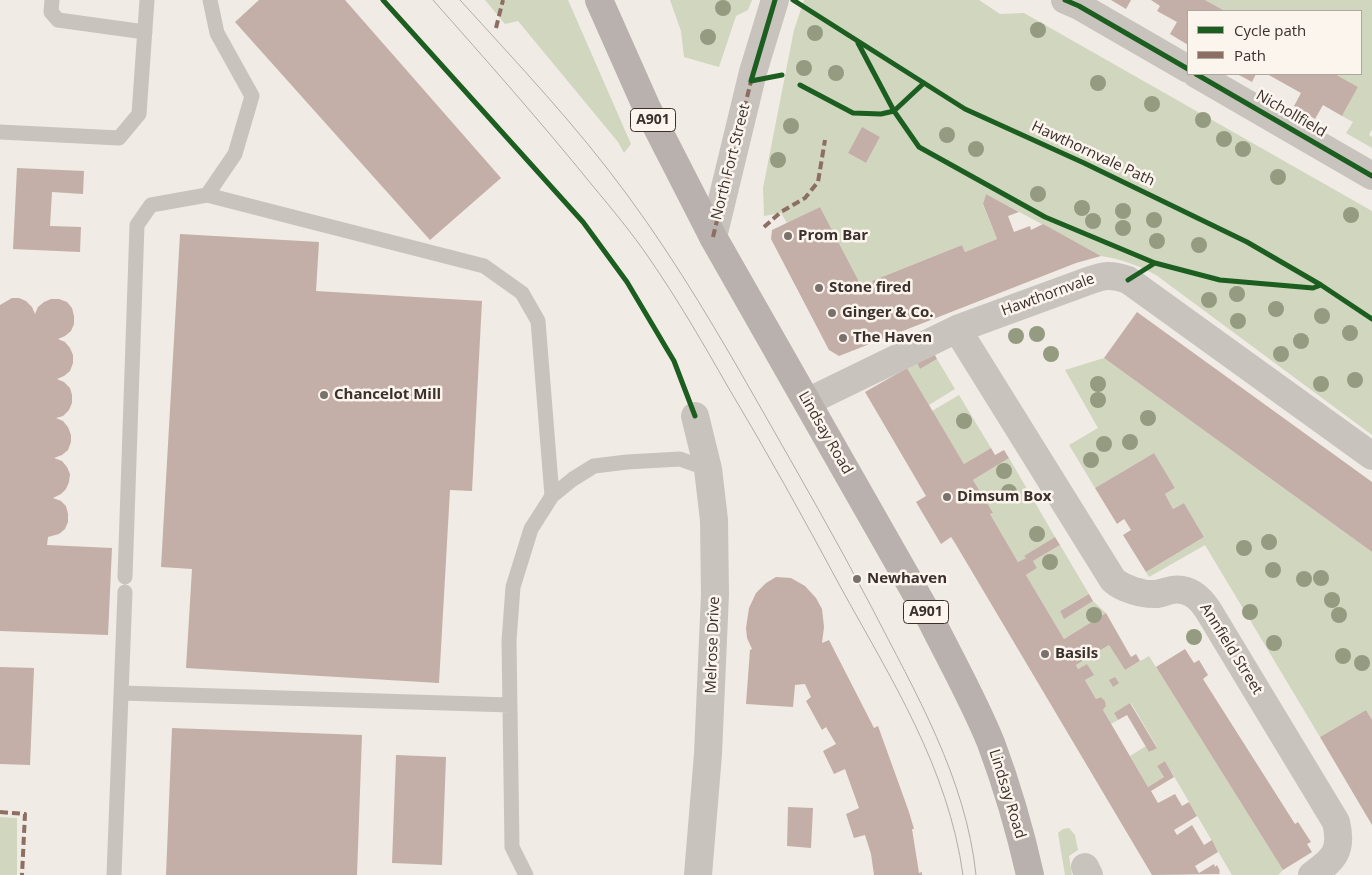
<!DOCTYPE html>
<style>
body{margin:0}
#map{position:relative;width:1372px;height:875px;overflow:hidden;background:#f0ebe5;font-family:"Open Sans",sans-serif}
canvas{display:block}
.legend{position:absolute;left:1187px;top:10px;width:175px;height:65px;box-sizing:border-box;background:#fbf5ee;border:1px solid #aea6a0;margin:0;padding:6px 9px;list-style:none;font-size:15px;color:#3b302b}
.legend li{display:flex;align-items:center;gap:10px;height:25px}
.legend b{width:25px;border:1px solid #aea6a0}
</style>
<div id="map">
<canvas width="1372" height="875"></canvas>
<ul class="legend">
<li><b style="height:6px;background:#1b5e20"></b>Cycle path</li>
<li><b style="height:6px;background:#8d6e63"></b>Path</li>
</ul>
</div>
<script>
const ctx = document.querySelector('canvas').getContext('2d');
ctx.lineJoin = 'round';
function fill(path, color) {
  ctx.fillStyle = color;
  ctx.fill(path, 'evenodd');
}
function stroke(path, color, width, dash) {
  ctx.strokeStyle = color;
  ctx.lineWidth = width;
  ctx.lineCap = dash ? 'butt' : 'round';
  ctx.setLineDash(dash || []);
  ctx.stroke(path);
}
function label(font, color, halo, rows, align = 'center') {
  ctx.font = font + ' "Open Sans",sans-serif';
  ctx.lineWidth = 5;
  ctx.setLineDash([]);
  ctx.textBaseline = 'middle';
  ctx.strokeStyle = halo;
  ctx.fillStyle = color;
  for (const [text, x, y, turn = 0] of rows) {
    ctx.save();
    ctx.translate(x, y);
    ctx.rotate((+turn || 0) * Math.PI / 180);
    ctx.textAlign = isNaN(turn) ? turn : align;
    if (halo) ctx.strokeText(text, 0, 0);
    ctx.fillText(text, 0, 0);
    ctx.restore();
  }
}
const green = new Path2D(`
 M 485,0 L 568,0 L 631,144 L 624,153 L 618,142 L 518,21 L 505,24 Z
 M 670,0 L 752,0 L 748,10 L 736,16 L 719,67 L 684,57 L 681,31 Z
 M 804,0 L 979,0 L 1000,14 L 1024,13 L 1372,211 L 1372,435 L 1156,275 C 1138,265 1121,259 1101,256 L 986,194 L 983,205 L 997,239 L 965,252 L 962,245 L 872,281 L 873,283 L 868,285 L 871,290 L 865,293 L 820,207 L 787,223 L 781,213 L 764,216 L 763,188 L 794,30 ZM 862,128 L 880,137 L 866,163 L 848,153 Z
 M 1205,0 L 1372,0 L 1372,129 L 1369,135 L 1372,137 L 1372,148 L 1346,133 L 1353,122 L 1342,116 L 1358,87 L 1335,74 L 1361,74 L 1361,11 L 1225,11 Z
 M 1104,358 L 1372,552 L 1372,720 L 1366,710 L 1320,737 L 1205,545 L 1149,577 L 1146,572 L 1204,537 L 1184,503 L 1173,509 L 1165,494 L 1175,488 L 1154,453 L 1095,488 L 1069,445 L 1098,428 L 1065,370 Z
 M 937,359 L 955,389 L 929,405 L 907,368 L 917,363 L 920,369 Z
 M 959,395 L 991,448 L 964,464 L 932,411 Z
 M 1009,458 L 1055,537 L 1025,556 L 1026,558 L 1018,562 L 990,514 L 992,513 L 973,480 Z
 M 1060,545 L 1089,594 L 1060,611 L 1064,618 L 1093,601 L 1106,613 L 1064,639 L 1026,575 L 1037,568 L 1033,561 Z
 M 1109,645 L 1125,670 L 1149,656 L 1283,870 L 1278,875 L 1232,875 L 1165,761 L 1157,766 L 1164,777 L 1148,787 L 1130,756 L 1146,746 L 1149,752 L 1157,747 L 1131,703 L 1114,713 L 1118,720 L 1111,724 L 1103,710 L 1106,706 L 1105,701 L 1101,697 L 1096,699 L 1085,680 L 1093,675 L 1087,664 L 1078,669 L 1076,665 Z
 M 0,817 L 17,818 L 17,875 L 0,875 Z
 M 1069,828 L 1075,835 L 1078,850 L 1069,856 L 1072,875 L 1065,875 L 1058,833 L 1063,829 Z`);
const building = new Path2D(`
 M 259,0 L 345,0 L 501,178 L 430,240 L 235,22 Z
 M 1111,0 L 1131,0 L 1126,9 Z
 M 1151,0 L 1205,0 L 1225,11 L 1188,11 L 1188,45 L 1170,34 L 1177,22 L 1157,11 L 1160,6 Z
 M 1237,74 L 1256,74 L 1252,82 Z
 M 1267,74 L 1335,74 L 1358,87 L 1342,116 L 1323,105 L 1315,119 L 1294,106 L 1301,93 Z
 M 862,127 L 880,137 L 866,163 L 848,153 Z
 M 17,168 L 84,171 L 83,194 L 52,192 L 50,226 L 81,227 L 80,252 L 13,249 Z
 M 986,194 L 1019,212 L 1008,216 L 1014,232 L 1030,226 L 1031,230 L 1043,224 L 1101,256 L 1076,263 L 839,356 L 829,350 L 771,239 L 772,230 L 820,207 L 865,293 L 871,290 L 868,285 L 873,283 L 872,281 L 962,245 L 965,252 L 997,239 L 983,204 Z
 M 180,234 L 319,242 L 316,291 L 482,301 L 472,491 L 450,490 L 439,683 L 186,668 L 192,569 L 161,567 Z
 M 12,298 L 19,298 L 26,301 L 32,307 L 35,314 L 38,307 L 44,302 L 51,299 L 59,299 L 67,302 L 72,308 L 74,316 L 74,324 L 71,331 L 65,336 L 58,339 L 65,342 L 70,348 L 73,355 L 73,363 L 70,371 L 64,376 L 57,379 L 64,382 L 70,388 L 72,395 L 72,403 L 69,410 L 63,416 L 56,418 L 63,421 L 68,427 L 71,435 L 71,442 L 68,450 L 62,455 L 54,458 L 62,461 L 67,467 L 70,474 L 69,482 L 66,489 L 61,494 L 53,498 L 61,501 L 66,506 L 68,514 L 68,522 L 65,529 L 59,534 L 48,537 L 47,545 L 112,548 L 108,635 L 0,631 L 0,305 Z
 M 1137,312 L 1372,482 L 1372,552 L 1104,358 Z
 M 934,353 L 937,359 L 920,369 L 917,363 Z
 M 907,368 L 964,464 L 991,448 L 995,455 L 1004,450 L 1009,458 L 973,480 L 993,513 L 990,514 L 1018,562 L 1026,558 L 1024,556 L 1055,537 L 1060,545 L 1033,561 L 1037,568 L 1026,575 L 1064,639 L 1106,613 L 1131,657 L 1136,654 L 1140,661 L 1125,670 L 1109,645 L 1076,665 L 1078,669 L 1087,664 L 1094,675 L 1085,680 L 1096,699 L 1101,697 L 1105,701 L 1106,706 L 1103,710 L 1148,787 L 1164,777 L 1157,766 L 1165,761 L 1174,777 L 1151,791 L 1158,803 L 1175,794 L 1182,806 L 1189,802 L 1197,816 L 1174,830 L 1177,835 L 1192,825 L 1204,845 L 1212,840 L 1218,852 L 1195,866 L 1199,873 L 1214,864 L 1215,867 L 1217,865 L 1220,871 L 1219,872 L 1220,874 L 1152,875 L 955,543 L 951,537 L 941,544 L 916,502 L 926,496 L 865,392 Z
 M 1154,453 L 1175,488 L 1165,494 L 1173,509 L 1184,503 L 1204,537 L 1146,572 L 1123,535 L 1131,530 L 1128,525 L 1124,519 L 1117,524 L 1095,488 Z
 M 776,577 L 791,578 L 805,586 L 816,598 L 822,609 L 824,627 L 822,643 L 829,640 L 874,728 L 878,726 L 909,812 L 914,829 L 912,829 L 919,873 L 922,872 L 922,875 L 874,875 L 871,854 L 865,835 L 854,838 L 846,814 L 859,808 L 845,769 L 834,774 L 823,751 L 836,744 L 826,727 L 822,730 L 806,701 L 811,697 L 805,684 L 795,685 L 793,707 L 746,704 L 750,650 L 752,649 L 747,638 L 746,628 L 749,608 L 756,593 L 766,583 Z
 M 1089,594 L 1093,601 L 1064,619 L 1060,611 Z
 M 1185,649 L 1194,663 L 1199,660 L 1208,675 L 1203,679 L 1295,824 L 1298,822 L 1311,842 L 1307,844 L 1312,852 L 1283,870 L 1156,667 Z
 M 0,667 L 34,668 L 30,765 L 0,764 Z
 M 1115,677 L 1119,683 L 1113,687 L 1109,680 Z
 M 1130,703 L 1157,748 L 1149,752 L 1127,715 L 1118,720 L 1114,713 Z
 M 1366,710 L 1372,720 L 1372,825 L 1320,737 Z
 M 172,728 L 362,735 L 357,875 L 166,875 Z
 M 396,755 L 446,757 L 442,865 L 392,863 Z
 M 788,807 L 813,808 L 811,848 L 787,846 Z`);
const lane = new Path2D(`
 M 52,0 L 51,12 L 58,20 L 145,32
 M 0,132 L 119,138 L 139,114 L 147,0
 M 207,195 L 235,154 L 252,96 L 217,33 L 210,0
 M 125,577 L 137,225 L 151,205 L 207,195 L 484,266 L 522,293 L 538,321 L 552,496
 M 121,693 L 510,705
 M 114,875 L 125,592
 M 526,875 L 512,847 L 509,641 L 513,587 L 531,529 L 552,496 L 573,479 L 594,466 L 627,462 L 680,459 L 708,469`);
const street = new Path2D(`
 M 1065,0 L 1079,6 L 1188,69
 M 1196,74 L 1372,176
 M 713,237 L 753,72 L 775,0
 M 957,329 L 1113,580 C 1123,589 1143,595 1157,594 C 1162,593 1167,591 1172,590 C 1189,587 1200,598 1208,610 L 1336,822 C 1343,851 1334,859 1312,875
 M 807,402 L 957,329 L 1088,281 C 1104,275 1111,274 1128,280 L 1372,456
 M 695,416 L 708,469 L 714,520 L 715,594 L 708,754 L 698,875
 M 1085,867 L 1089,875`);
const primary = new Path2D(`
 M 599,0 L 646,106 L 713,237 L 931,620 C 951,660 974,701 991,743 C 1007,786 1020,830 1030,875`);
const tram = new Path2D(`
 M 433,0 C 487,61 541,122 592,185 C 612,209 632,233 649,258 C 678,300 703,343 728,387 C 767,452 804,519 840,586 C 891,679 948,767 963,875
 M 460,0 C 518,64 577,126 628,196 C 678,264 720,336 762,410 C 799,475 837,541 872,608 C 915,692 966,778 976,875`);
const quiet = new Path2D(`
 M 496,28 L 503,0
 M 764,227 L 781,212 L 805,198 L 818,182 L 825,140
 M 713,237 L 752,77
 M 0,812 L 25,814 L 22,875`);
const cycleway = new Path2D(`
 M 383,0 L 583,222 L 627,282 L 674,361 L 695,416
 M 775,0 L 751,81 L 782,75
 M 793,0 L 965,109 L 1084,163 L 1247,242 L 1321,285 L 1372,319
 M 1065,0 L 1079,6 L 1188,69
 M 1196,74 L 1372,176
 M 924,83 L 894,111 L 919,147 L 1045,217 L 1155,263
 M 800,85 L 853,113 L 881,114 L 894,111 L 858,43
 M 1128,280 L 1155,263 L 1220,280 L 1313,288 L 1321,285`);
const trees = [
 [723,8],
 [1038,30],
 [815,33],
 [708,37],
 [804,68],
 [836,73],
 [1098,83],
 [1152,104],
 [1203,120],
 [791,126],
 [947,135],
 [1224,139],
 [976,149],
 [1243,149],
 [778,160],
 [1278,177],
 [1038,194],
 [1082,208],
 [1123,211],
 [1351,215],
 [1154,220],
 [1093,221],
 [1123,228],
 [1157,241],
 [1199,245],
 [1237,294],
 [1209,300],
 [1276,309],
 [1322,316],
 [1238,321],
 [1350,333],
 [1037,334],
 [1016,336],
 [1301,341],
 [1051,354],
 [1281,354],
 [1355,380],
 [1098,384],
 [1321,384],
 [1098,400],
 [1148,418],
 [964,421],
 [1130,442],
 [1104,444],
 [1091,460],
 [1004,471],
 [1009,492],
 [1037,534],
 [1269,542],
 [1244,548],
 [1050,562],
 [1273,570],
 [1321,578],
 [1304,579],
 [1332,600],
 [1250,612],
 [1094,615],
 [1339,615],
 [1194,637],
 [1274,643],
 [1343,656],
 [1362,663]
];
const markers = [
 [788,236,5,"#7a716c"],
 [819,288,5,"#7a716c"],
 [832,313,5,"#7a716c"],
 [843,338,5,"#7a716c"],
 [324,395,5,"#7a716c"],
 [947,497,5,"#7a716c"],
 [857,579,5,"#7a716c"],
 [1045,654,5,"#7a716c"]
];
const shields = [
 [653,120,45],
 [926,612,45]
];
const shieldNames = [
 ["A901",653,120],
 ["A901",926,612]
];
const streetNames = [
 ["Nichollfield",1291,114,30],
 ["Hawthornvale Path",1093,154,25],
 ["North Fort Street",731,162,-76],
 ["Hawthornvale",1048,295,-20],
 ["Lindsay Road",825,433,60],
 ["Melrose Drive",713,645,-88],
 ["Annfield Street",1231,649,58],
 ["Lindsay Road",1007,794,73]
];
const poiNames = [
 ["Prom Bar",798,236],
 ["Stone fired",829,288],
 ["Ginger & Co.",842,313],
 ["The Haven",853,338],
 ["Chancelot Mill",334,395],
 ["Dimsum Box",957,497],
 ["Newhaven",867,579],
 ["Basils",1055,654]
];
fill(green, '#d1d6bf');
fill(building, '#c3afa7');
stroke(lane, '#c9c3be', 15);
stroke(street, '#c9c3be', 28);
stroke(primary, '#b8b1ad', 28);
stroke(tram, '#b1aca8', 1);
stroke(quiet, '#8d6e63', 4, [8, 4]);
stroke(cycleway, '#1b5e20', 5);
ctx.fillStyle = '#959b80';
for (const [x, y] of trees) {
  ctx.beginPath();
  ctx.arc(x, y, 8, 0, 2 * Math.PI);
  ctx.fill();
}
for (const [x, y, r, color] of markers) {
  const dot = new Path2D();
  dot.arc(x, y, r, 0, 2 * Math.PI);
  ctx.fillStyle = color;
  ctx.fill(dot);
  stroke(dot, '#fbf5ee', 2);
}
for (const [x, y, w] of shields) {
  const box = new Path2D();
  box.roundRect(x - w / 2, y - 11.5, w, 23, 4);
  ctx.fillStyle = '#fbf5ee';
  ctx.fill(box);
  stroke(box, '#3b302b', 1);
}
label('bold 14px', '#3b302b', null, shieldNames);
label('15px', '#3b302b', '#fbf5ee', streetNames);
label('bold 15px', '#3b302b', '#fbf5ee', poiNames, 'left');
</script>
